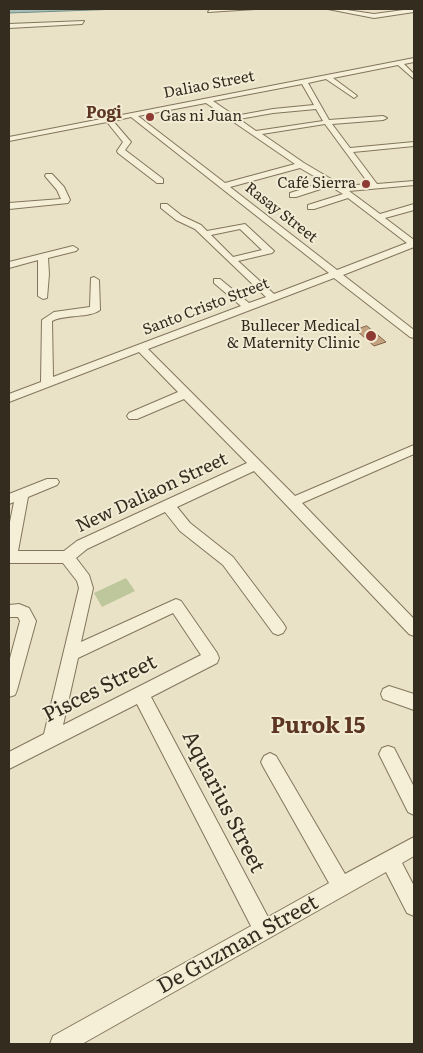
<!DOCTYPE html>
<meta charset="utf-8">
<style>
body{margin:0}
#map{position:relative;width:423px;height:1053px;overflow:hidden;background:#eae2c6;font-family:Literata,serif}
canvas{display:block}
.frame{position:absolute;inset:0;border:10px solid #352c20;pointer-events:none}
</style>
<div id="map">
<canvas width="423" height="1053"></canvas>
<div class="frame"></div>
</div>
<script>
const ctx = document.querySelector('canvas').getContext('2d');
ctx.lineJoin = 'round';
function fill(path, color) {
  ctx.fillStyle = color;
  ctx.fill(path, 'evenodd');
}
function stroke(path, color, width, dash) {
  ctx.strokeStyle = color;
  ctx.lineWidth = width;
  ctx.lineCap = dash ? 'butt' : 'round';
  ctx.setLineDash(dash || []);
  ctx.stroke(path);
}
function label(font, color, halo, rows, align = 'center') {
  ctx.font = font + ' Literata,serif';
  ctx.lineWidth = 4;
  ctx.setLineDash([]);
  ctx.textBaseline = 'middle';
  ctx.strokeStyle = halo;
  ctx.fillStyle = color;
  for (const [text, x, y, turn = 0] of rows) {
    ctx.save();
    ctx.translate(x, y);
    ctx.rotate((+turn || 0) * Math.PI / 180);
    ctx.textAlign = isNaN(turn) ? turn : align;
    if (halo) ctx.strokeText(text, 0, 0);
    ctx.fillText(text, 0, 0);
    ctx.restore();
  }
}
const green = new Path2D(`
 M 126,578 L 135,591 L 102,607 L 94,593 Z`);
const water = new Path2D(`
 M 9,9 L 120,9 L 9,13 Z`);
const building = new Path2D(`
 M 367,326 L 386,342 L 374,346 L 356,330 Z`);
const minor = new Path2D(`
 M 210,9 L 255,9 L 208,12 Z
 M 328,9 L 340,9 L 374,14 L 411,9 L 414,9 L 414,12 L 374,18 Z
 M 84,21 L 82,24 L 9,28 L 9,24 Z
 M 414,58 L 414,62 L 404,64 L 414,74 L 414,79 L 398,65 L 333,78 L 356,95 L 357,96 L 354,98 L 326,79 L 308,83 L 329,120 L 383,116 L 387,118 L 383,120 L 332,124 L 350,148 L 414,142 L 414,146 L 353,152 L 377,184 L 414,181 L 414,185 L 349,191 L 380,214 L 414,204 L 414,210 L 385,218 L 414,240 L 414,247 L 343,275 L 414,330 L 414,338 L 410,337 L 334,278 L 148,349 L 295,496 L 414,445 L 414,454 L 302,503 L 414,619 L 414,636 L 409,634 L 254,471 L 177,507 L 190,523 L 233,557 L 283,623 L 286,628 L 283,633 L 278,635 L 273,633 L 223,565 L 180,531 L 165,512 L 87,549 L 76,558 L 89,575 L 93,588 L 81,642 L 176,599 L 181,601 L 217,653 L 219,658 L 217,663 L 151,697 L 268,917 L 329,883 L 264,768 L 261,762 L 264,756 L 270,753 L 276,756 L 345,874 L 414,837 L 414,856 L 402,863 L 414,886 L 414,916 L 407,913 L 386,872 L 82,1044 L 50,1044 L 53,1036 L 251,926 L 137,704 L 9,769 L 9,752 L 44,734 L 79,588 L 77,581 L 63,563 L 9,563 L 9,527 L 14,502 L 9,504 L 9,494 L 47,479 L 57,479 L 59,482 L 57,485 L 28,497 L 18,551 L 64,551 L 77,541 L 247,463 L 184,399 L 137,419 L 129,419 L 127,416 L 129,413 L 178,392 L 139,352 L 9,402 L 9,394 L 41,382 L 42,320 L 54,312 L 90,307 L 91,278 L 94,277 L 99,280 L 100,310 C 90,318 66,314 52,321 L 53,377 L 241,306 L 214,283 L 214,279 L 220,279 L 249,303 L 266,297 L 195,229 L 176,220 L 161,208 L 161,204 L 167,204 L 182,216 L 201,225 L 207,231 L 245,224 L 274,251 L 272,253 L 238,261 L 274,294 L 329,273 L 131,117 L 113,121 L 131,142 L 125,150 L 163,179 L 163,183 L 157,183 L 118,153 L 117,151 L 123,142 L 107,122 L 9,141 L 9,137 ZM 302,84 L 314,105 L 273,109 L 235,116 L 213,101 ZM 206,103 L 295,164 L 225,183 L 138,116 ZM 316,109 L 323,121 L 256,131 L 239,119 L 273,113 ZM 325,124 L 369,184 L 343,186 L 304,163 L 262,134 ZM 300,168 L 324,182 L 290,193 L 290,197 L 296,197 L 330,186 L 343,194 L 308,205 L 308,209 L 314,209 L 348,198 L 407,243 L 337,270 L 230,187 ZM 240,229 L 262,250 L 233,257 L 211,235 ZM 173,613 L 201,655 L 63,725 L 78,658 Z
 M 46,174 L 52,174 L 64,187 L 70,200 L 68,203 L 9,209 L 9,203 L 61,199 L 57,190 L 45,176 Z
 M 73,246 L 78,249 L 76,251 L 48,258 L 49,274 L 47,298 L 43,299 L 38,296 L 38,260 L 9,268 L 9,262 Z
 M 19,604 L 29,608 L 36,621 L 17,690 L 15,695 L 9,697 L 9,662 L 20,621 L 18,617 L 9,617 L 9,605 Z
 M 389,686 L 414,694 L 414,710 L 383,699 L 381,694 L 383,689 Z
 M 388,746 L 394,748 L 414,787 L 414,815 L 408,812 L 379,754 L 382,748 Z`);
const markers = [
 [150,117,5,"#8d3b33"],
 [366,184,5,"#8d3b33"],
 [371,336,6,"#8d3b33"]
];
const farStreetnames = [
 ["Daliao Street",209,85,-11],
 ["Rasay Street",281,213,38],
 ["Santo Cristo Street",206,307,-21]
];
const farPoinames = [
 ["Gas ni Juan",160,117,"left"],
 ["Café Sierra",356,184],
 ["Bullecer Medical",360,327],
 ["& Maternity Clinic",360,344]
];
const farNeighbourhoodnames = [
 ["Pogi",104,113]
];
const streetNames = [
 ["New Daliaon Street",152,493,-25]
];
const nearStreetnames = [
 ["Pisces Street",100,689,-27],
 ["Aquarius Street",223,802,63],
 ["De Guzman Street",238,945,-29]
];
const nearNeighbourhoodnames = [
 ["Purok 15",318,727]
];
fill(green, '#bec79b');
fill(water, '#a7beb9');
stroke(water, '#6f8b87', 1);
fill(building, '#c4a280');
stroke(building, '#806246', 1);
stroke(minor, '#83755d', 2);
fill(minor, '#f5efd8');
for (const [x, y, r, color] of markers) {
  const dot = new Path2D();
  dot.arc(x, y, r, 0, 2 * Math.PI);
  ctx.fillStyle = color;
  ctx.fill(dot);
  stroke(dot, '#f2ecd5', 2);
}
label('15px', '#352c20', '#f2ecd5', farStreetnames);
label('15px', '#352c20', '#f2ecd5', farPoinames, 'right');
label('bold 16px', '#5d3523', '#f2ecd5', farNeighbourhoodnames);
label('18px', '#352c20', '#f2ecd5', streetNames);
label('21px', '#352c20', '#f2ecd5', nearStreetnames);
label('bold 22px', '#5d3523', '#f2ecd5', nearNeighbourhoodnames);
</script>
